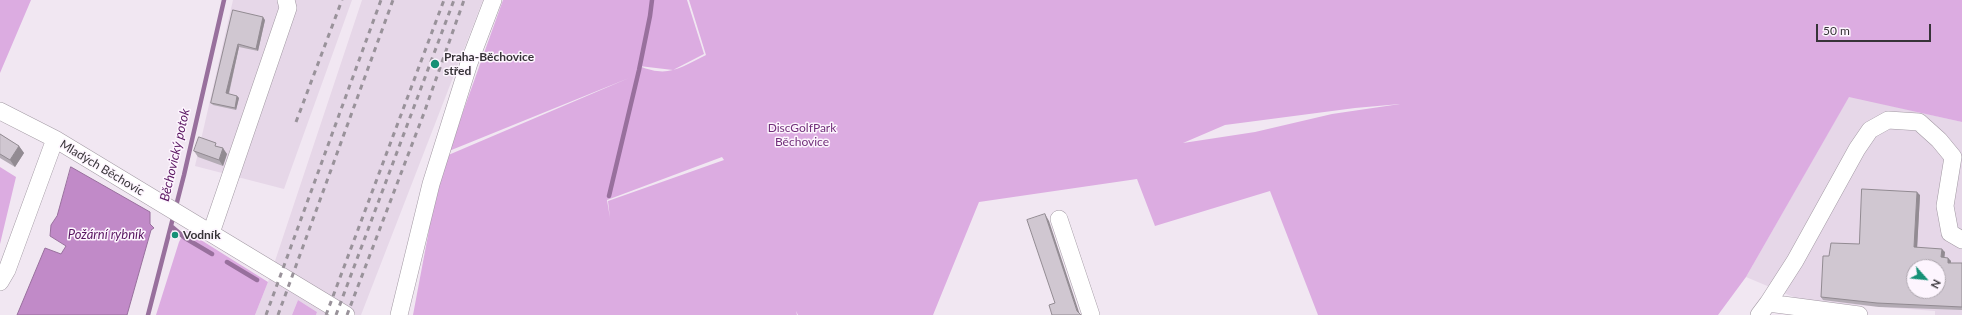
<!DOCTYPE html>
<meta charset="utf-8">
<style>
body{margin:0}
#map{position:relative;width:1962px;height:315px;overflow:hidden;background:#f1e7f2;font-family:Lato,sans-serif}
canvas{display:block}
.north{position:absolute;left:1906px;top:259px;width:40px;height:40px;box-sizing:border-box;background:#fdf5fe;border:1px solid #aea7af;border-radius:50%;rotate:117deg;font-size:11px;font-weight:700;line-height:16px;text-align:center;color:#373338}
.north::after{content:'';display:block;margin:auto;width:14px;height:18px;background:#169176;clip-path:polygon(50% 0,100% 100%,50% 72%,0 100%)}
.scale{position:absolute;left:1816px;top:24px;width:115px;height:18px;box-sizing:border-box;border:2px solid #373338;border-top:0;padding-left:5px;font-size:12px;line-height:14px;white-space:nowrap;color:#373338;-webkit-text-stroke:3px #fdf5fe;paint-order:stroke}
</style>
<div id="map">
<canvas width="1962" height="315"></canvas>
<div class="north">N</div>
<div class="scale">50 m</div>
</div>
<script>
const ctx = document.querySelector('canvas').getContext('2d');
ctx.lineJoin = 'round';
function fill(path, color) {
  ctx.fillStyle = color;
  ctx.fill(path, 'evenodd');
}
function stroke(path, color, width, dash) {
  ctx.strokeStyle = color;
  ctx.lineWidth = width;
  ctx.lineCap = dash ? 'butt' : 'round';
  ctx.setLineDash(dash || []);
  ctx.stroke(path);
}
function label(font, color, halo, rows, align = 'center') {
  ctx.font = font + ' Lato,sans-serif';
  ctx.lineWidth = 3;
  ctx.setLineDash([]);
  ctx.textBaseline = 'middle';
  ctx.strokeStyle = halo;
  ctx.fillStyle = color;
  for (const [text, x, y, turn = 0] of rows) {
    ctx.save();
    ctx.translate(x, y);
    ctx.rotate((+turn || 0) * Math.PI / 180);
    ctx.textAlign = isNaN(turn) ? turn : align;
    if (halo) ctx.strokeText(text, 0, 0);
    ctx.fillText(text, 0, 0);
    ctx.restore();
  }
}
const built = new Path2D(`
 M 233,0 L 352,0 L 284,189 L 195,166 Z
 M 362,0 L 483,0 L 361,315 L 316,315 L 317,312 L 298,300 L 292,315 L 255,315 L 268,282 Z
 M 1849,96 L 1962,122 L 1962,315 L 1935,315 L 1935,311 L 1803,301 L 1746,277 ZM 1914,267 L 1938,267 L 1938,291 L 1914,291 Z`);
const green = new Path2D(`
 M 0,0 L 31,0 L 0,73 Z
 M 503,0 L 687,0 L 704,54 L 673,70 L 639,66 C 668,78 680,68 706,55 L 689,0 L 1962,0 L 1962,122 L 1849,97 L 1746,277 L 1718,315 L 1318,315 L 1270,191 L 1155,226 L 1137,179 L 979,202 L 933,315 L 798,315 L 796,311 L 797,315 L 413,315 L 429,230 L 426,230 L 446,156 L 629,78 L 449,151 ZM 1400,104 L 1332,114 L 1255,132 L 1183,143 L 1225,125 L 1355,108 ZM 722,157 L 724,160 L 608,201 L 610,218 L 607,200 Z
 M 0,167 L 16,177 L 0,244 Z
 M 185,230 L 268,282 L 255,315 L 156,315 L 179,242 Z
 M 298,300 L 317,312 L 316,315 L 292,315 Z`);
const water = new Path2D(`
 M 71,167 L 150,212 L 150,224 L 154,228 L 151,230 L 127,315 L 17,315 L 45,248 L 61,254 L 66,246 L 50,236 L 51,225 L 57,216 Z`);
const stream = new Path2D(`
 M 609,196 L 639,70 L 650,16 L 652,0
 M 171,226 L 185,238 L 212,254
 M 227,262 L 257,280
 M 148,315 L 184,175 L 224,0`);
const minor = new Path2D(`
 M 0,111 L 55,139 L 346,315
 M 1059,219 L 1091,315
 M 211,233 L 288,8 L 286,0
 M 0,282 L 7,270 L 55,139
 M 1768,303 L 1795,261 L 1857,149 L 1870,130 L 1888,120 L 1919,122 L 1939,140 L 1953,157 L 1945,206 L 1950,233 L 1962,240
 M 399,315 L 431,184 L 469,63 L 493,0
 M 1759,315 L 1768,303 L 1859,315`);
const rail = new Path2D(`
 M 296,122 L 342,0
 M 266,315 L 381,0
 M 278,315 L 393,0
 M 326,315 L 444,0
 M 336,315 L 454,0
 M 347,315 L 424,113 L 464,0`);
const wall = new Path2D(`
 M 233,10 L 265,20 L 258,51 L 239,47 L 229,94 L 237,96 L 239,98 L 236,110 L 213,105 L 211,103 Z
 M 0,134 L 19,146 L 24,153 L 15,167 L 0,158 Z
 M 219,147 L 227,154 L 223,166 L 198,157 L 194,151 Z
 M 1920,195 L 1917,247 L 1945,252 L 1944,258 L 1948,258 L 1951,261 L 1951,263 L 1962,263 L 1962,310 L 1879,307 L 1823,300 L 1821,297 L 1829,256 L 1859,244 Z`);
const shadedWall = new Path2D(`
 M 263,17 L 265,20 L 258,51 L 256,49 Z
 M 238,44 L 239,47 L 228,96 L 226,93 Z
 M 237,96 L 239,98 L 236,110 L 235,108 Z
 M 19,146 L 24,153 L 15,167 L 10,160 Z
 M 223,148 L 227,154 L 223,166 L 219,160 Z
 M 1917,192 L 1920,195 L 1917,250 L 1914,247 Z
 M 1045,214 L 1049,221 L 1080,315 L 1077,311 Z
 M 1942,249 L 1945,252 L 1944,261 L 1941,257 Z
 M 1948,258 L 1951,261 L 1950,266 L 1948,263 Z`);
const building = new Path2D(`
 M 233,10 L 263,17 L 256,49 L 238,44 L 226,93 L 237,96 L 235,108 L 211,103 Z
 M 0,134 L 19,146 L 10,160 L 0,154 Z
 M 199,137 L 216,143 L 215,146 L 223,148 L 219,160 L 194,151 Z
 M 1862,189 L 1917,192 L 1914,247 L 1942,249 L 1941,257 L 1948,258 L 1948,263 L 1962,263 L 1962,307 L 1877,303 L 1821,297 L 1823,256 L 1829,256 L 1831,243 L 1859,244 ZM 1914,267 L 1938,267 L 1938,291 L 1914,291 Z
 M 1045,214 L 1077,311 L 1081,315 L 1052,315 L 1049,305 L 1055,303 L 1027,220 Z`);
const markers = [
 [435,64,5,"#169176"],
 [175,235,4,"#169176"]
];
const poiNames = [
 ["Praha-Běchovice",444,57],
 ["střed",444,71],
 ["Vodník",183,235]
];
const parkNames = [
 ["DiscGolfPark",802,128],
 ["Běchovice",802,142]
];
const streetNames = [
 ["Mladých Běchovic",102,168,31]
];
const waterNames = [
 ["Běchovický potok",175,155,-77],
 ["Požární rybník",106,235]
];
fill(built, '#e6d7e8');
fill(green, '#dcace1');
fill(water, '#c18ac8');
stroke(water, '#98709d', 1);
stroke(stream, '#98709d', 4.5);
stroke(minor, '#a39aa4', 18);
stroke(minor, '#fff', 17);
stroke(rail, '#99929a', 3, [5, 5]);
fill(wall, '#b3abb4');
fill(shadedWall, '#928b92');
fill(building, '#d0c7d1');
stroke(building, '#928b92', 1);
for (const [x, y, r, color] of markers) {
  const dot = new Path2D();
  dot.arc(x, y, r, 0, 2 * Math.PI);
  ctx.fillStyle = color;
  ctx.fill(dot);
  stroke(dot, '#fdf5fe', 1.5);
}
label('bold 12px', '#373338', '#fdf5fe', poiNames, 'left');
label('12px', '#722f7a', '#fdf5fe', parkNames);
label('12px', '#373338', '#fdf5fe', streetNames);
label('italic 13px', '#5a1662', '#fdf5fe', waterNames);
</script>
